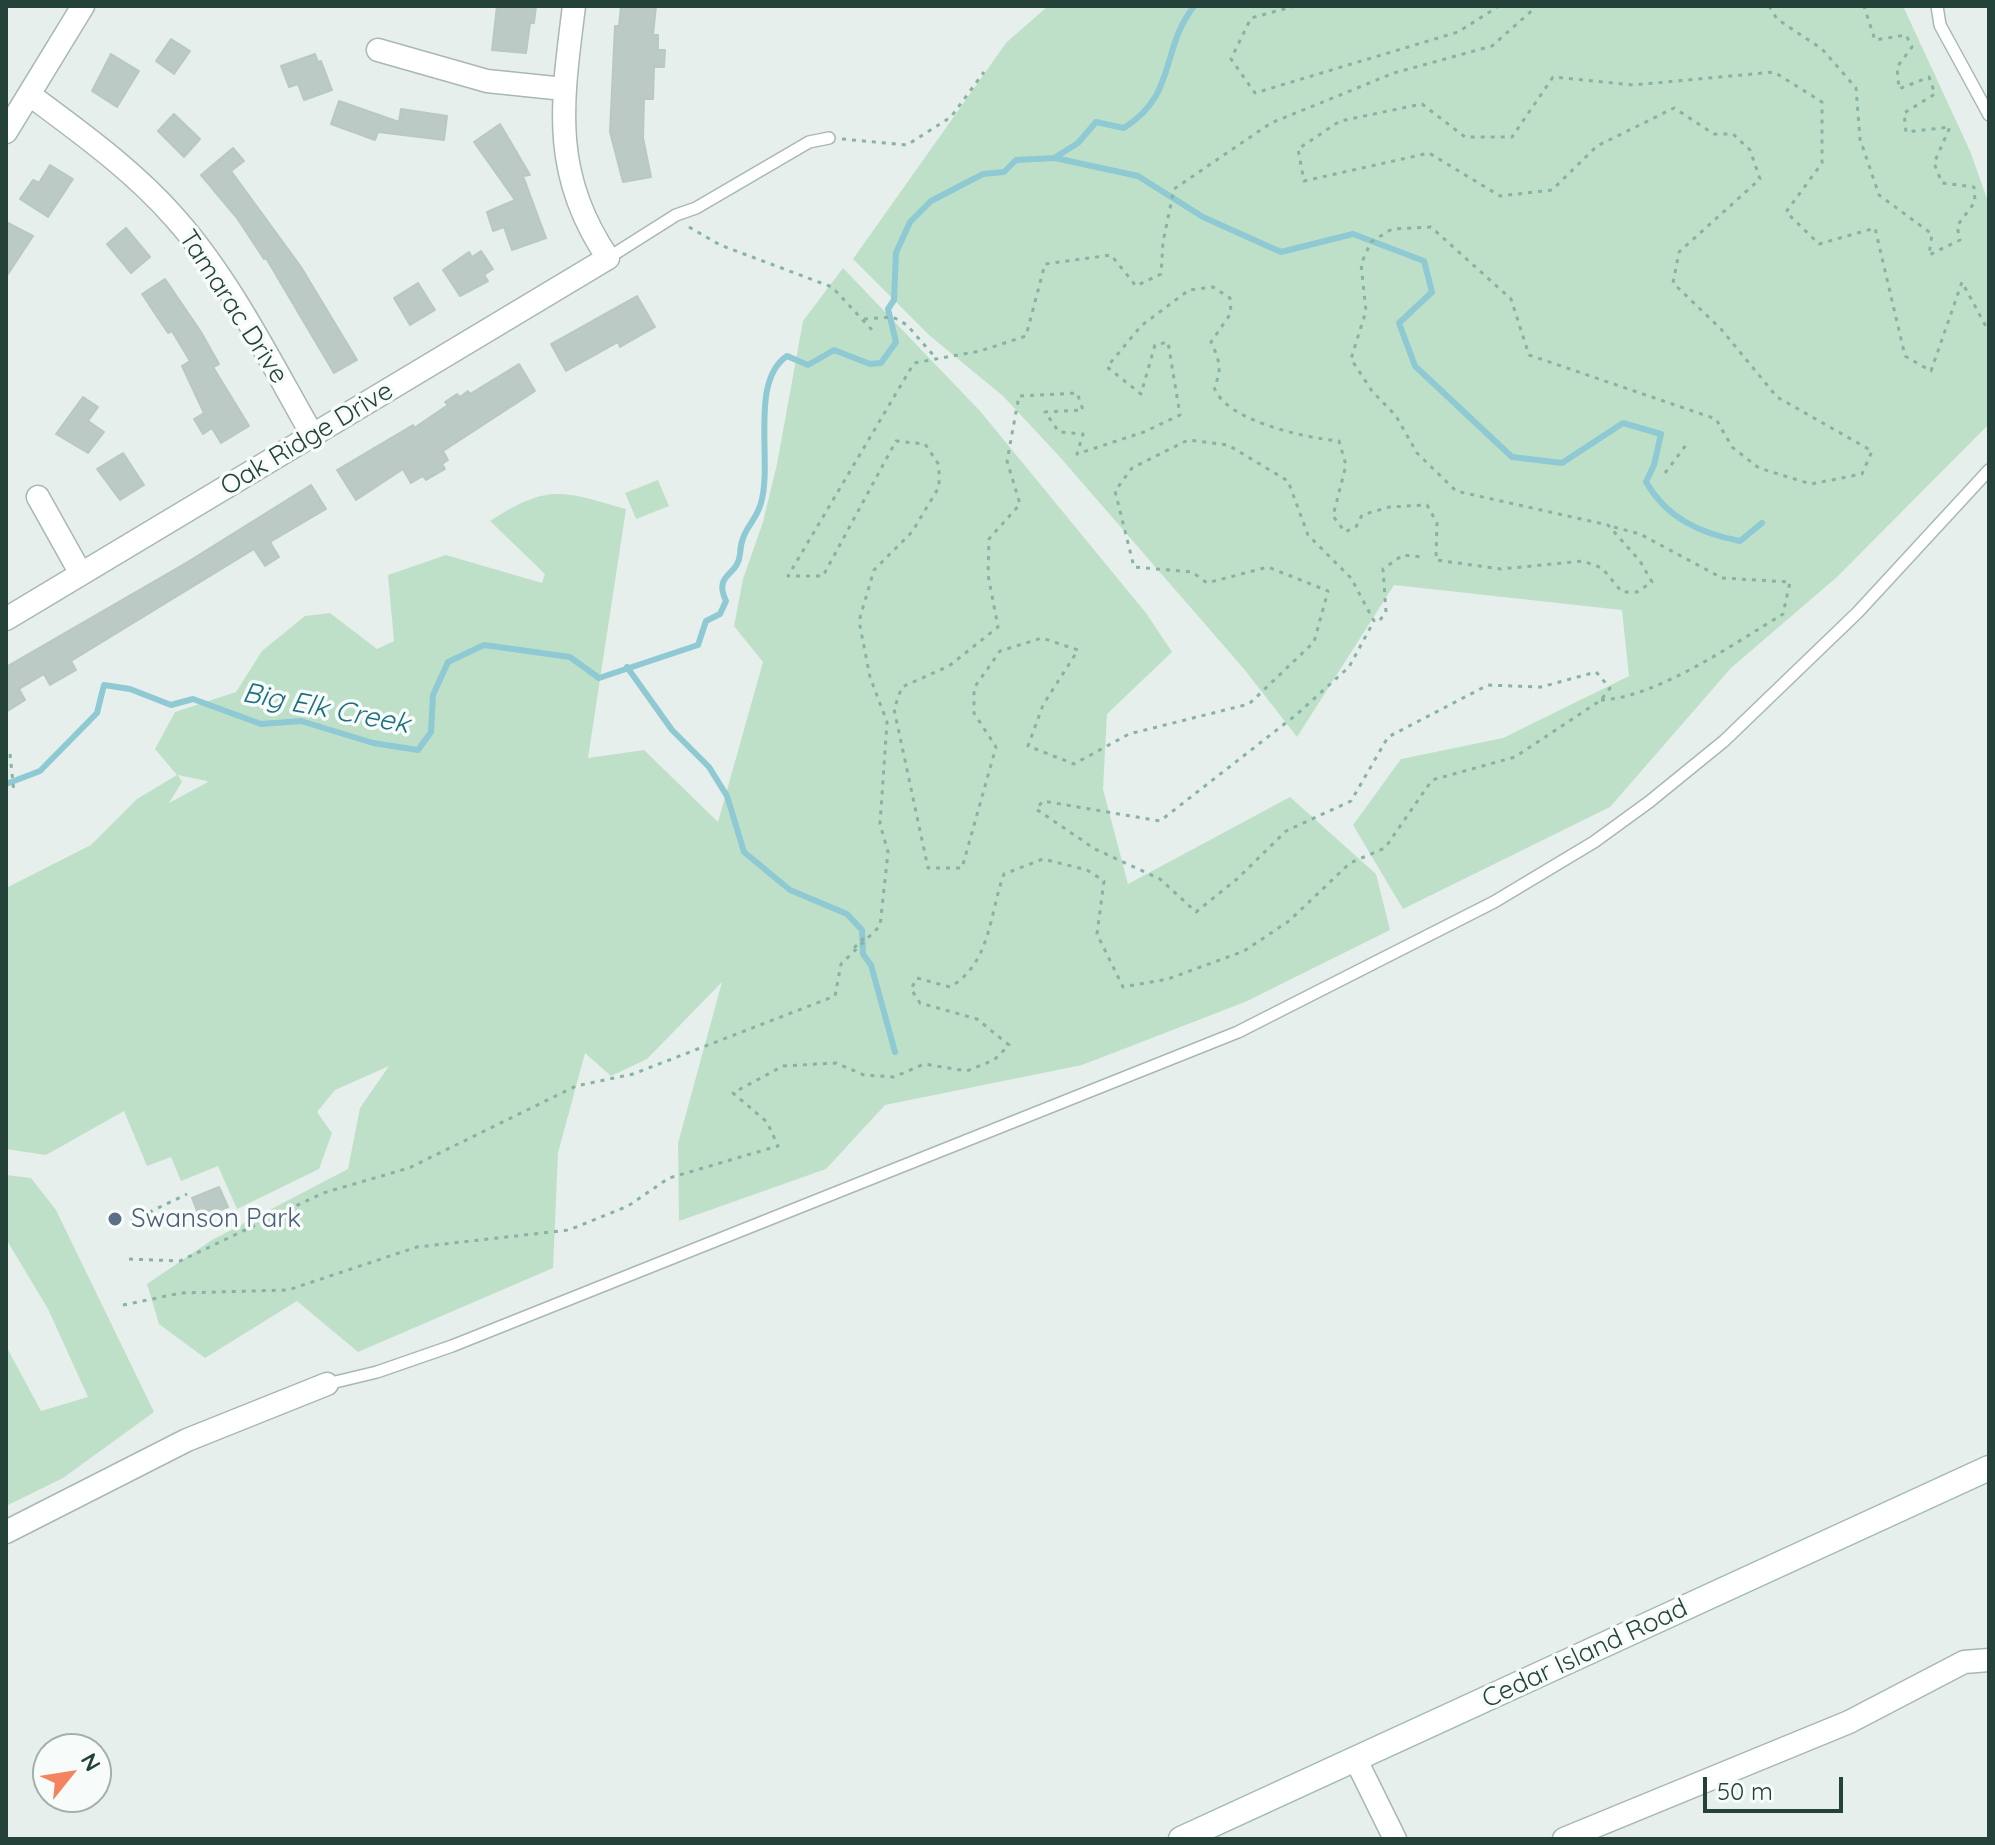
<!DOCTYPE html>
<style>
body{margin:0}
#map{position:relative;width:1995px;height:1845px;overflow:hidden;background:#e6efeb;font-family:Quicksand,sans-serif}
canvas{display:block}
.frame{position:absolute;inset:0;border:8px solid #24423a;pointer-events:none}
.north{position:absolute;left:32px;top:1733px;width:80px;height:80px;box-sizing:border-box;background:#f7fbf9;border:2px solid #a3b1ad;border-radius:50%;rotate:60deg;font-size:22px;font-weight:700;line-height:32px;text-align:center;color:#24423a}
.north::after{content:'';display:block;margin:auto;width:28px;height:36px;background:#f4845f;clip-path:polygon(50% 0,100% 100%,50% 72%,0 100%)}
.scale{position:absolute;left:1703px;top:1777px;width:140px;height:36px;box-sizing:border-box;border:4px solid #24423a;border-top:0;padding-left:10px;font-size:24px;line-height:28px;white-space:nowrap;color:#24423a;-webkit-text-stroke:6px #f7fbf9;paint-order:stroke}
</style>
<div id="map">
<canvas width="1995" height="1845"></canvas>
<div class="frame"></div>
<div class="north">N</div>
<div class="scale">50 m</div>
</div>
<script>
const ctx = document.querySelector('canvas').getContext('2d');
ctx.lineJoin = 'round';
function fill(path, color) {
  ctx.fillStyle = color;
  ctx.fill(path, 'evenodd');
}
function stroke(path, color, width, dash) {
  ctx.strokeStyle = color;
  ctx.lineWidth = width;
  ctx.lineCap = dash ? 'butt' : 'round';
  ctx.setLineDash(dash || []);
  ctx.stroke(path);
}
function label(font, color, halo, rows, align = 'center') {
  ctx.font = font + ' Quicksand,sans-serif';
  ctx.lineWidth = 7;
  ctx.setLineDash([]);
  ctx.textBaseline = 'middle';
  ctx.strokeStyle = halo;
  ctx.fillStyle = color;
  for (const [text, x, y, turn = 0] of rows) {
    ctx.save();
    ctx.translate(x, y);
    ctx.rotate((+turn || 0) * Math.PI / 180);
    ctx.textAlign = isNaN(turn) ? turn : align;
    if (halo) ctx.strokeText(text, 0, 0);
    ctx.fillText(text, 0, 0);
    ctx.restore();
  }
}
const green = new Path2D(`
 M 1048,6 L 1903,6 L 1970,151 L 1989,204 L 1989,424 L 1837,577 L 1731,668 L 1610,807 L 1403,909 L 1353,825 L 1401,759 L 1503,738 L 1629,676 L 1622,610 L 1394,585 L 1297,737 L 1244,669 L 1059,456 L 1003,396 L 929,335 L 853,259 L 1006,43 Z
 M 843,268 L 980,411 L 1146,613 L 1172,652 L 1107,714 L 1103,789 L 1128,884 L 1290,797 L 1376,874 L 1390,930 L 1245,1002 L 1082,1065 L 885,1105 L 826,1169 L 679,1221 L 678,1143 L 722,982 L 647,1059 L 611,1076 L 585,1053 L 558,1153 L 553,1268 L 358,1352 L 297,1301 L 205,1358 L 159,1324 L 147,1284 L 212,1240 L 348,1169 L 360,1108 L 389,1066 L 335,1090 L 317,1112 L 332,1133 L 319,1169 L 237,1209 L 218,1166 L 181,1181 L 171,1157 L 147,1166 L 124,1111 L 46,1155 L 6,1149 L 6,888 L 91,845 L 137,799 L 177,775 L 155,749 L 175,712 L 236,692 L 262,651 L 305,616 L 330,613 L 377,649 L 394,641 L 388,575 L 446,555 L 542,583 L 545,574 L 490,521 C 549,483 562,491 626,509 L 588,758 L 644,750 L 718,822 L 763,662 L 734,626 L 743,579 L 763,522 L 777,464 L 803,321 ZM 178,775 L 207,781 L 208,782 L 169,803 L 182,782 Z
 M 658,480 L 669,506 L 636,519 L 625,493 Z
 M 6,1175 L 31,1178 L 56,1210 L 154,1412 L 63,1478 L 6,1506 L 6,1346 L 41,1411 L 88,1397 L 48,1309 L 6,1239 Z`);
const stream = new Path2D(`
 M 1055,158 L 1138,176 L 1203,217 L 1281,252 L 1353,234 L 1424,261 L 1432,292 L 1399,323 L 1415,366 L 1512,457 L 1562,463 L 1623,423 L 1661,434 L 1654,465 L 1646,482 C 1667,518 1699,533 1740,541 L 1762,523
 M 627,667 L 672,730 L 709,767 L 727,796 L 744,852 L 790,890 L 847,914 L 862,930 L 863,954 L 871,965 L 895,1052
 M 6,784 L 40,771 L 97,713 L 104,685 L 130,689 L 171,705 L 193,699 L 261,724 L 301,721 L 373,743 L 418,750 L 431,732 L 433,695 L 448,662 L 484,645 L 570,657 L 599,678 L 698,645 L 706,621 L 720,614 L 726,601 C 713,573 738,577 740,554 C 741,529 755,524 761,503 C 773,462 749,381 787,356 L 808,365 L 834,350 L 870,364 L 881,363 L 896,342 L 888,309 L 894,300 L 896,253 L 910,222 L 931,201 L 983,174 L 1004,172 L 1016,160 L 1054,158 L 1078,143 L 1096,122 L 1124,128 C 1178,93 1159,52 1194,6`);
const building = new Path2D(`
 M 497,6 L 536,6 L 534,23 L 530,23 L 526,53 L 492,50 Z
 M 621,6 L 656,6 L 653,35 L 658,35 L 658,50 L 665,50 L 664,67 L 654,67 L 653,99 L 644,99 L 643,138 L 651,177 L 623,182 L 610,132 L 615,26 L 619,26 Z
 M 171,39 L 190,51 L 174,74 L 156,61 Z
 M 111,54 L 139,71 L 117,107 L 92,91 Z
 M 315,54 L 318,62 L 321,61 L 332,90 L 304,100 L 298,84 L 289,87 L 281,66 Z
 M 339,101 L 399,122 L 401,109 L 447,116 L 444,140 L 378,132 L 375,140 L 331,124 Z
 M 174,114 L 200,139 L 184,157 L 158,131 Z
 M 500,124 L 530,175 L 523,176 L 546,238 L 512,250 L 504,227 L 493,231 L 487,212 L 515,200 L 474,142 Z
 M 233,148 L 244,161 L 231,171 L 301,267 L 357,360 L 334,373 L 266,258 L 264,259 L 237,218 L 201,175 Z
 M 50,165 L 73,179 L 48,217 L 20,199 L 33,180 L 39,183 Z
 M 6,222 L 33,236 L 6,277 Z
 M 126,228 L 150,257 L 131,273 L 107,244 Z
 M 481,251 L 493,269 L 484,275 L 488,281 L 460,296 L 443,270 L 469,252 L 472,257 Z
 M 165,279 L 201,332 L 219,364 L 213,367 L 249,426 L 221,443 L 212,428 L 203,434 L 194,419 L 204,413 L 182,366 L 190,361 L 172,331 L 168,333 L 142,294 Z
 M 418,283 L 435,310 L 410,325 L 394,298 Z
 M 637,296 L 655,327 L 620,347 L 618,342 L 566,371 L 551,344 Z
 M 519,364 L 535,391 L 443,451 L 448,460 L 442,464 L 445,469 L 426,480 L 423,476 L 411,483 L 403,469 L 356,500 L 337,470 L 413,425 L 414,428 L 448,405 L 445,402 L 457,394 L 460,397 L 468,391 L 470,394 Z
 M 83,397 L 98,407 L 88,421 L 104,432 L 88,453 L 56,434 Z
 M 123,453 L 144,485 L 120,500 L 97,469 Z
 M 311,485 L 326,509 L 270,542 L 279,557 L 265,566 L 254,549 L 71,661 L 76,670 L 50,685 L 44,674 L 19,689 L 25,700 L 6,712 L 6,667 L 186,563 Z
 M 219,1187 L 228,1207 L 200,1218 L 192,1198 Z`);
const path = new Path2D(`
 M 1295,6 L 1251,18 L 1231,59 L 1255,93 L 1458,32 L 1499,6
 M 1769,6 L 1777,19 L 1822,49 L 1856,88 L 1860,139 L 1879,195 L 1932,234 L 1929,255 L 1960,240 L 1957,226 L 1975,202 L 1974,187 L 1942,183 L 1934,163 L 1950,127 L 1906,132 L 1904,113 L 1935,94 L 1929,77 L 1899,89 L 1897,67 L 1912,47 L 1906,35 L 1875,40 L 1864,6
 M 842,139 L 907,145 L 951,117 L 984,72
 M 689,227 L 720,245 L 832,287 L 873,331
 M 864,319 L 893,317 L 907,325 L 935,357
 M 1665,473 L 1689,441
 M 1380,620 L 1386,612 L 1383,569 L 1403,555 L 1422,557
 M 1601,700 C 1656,698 1735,643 1783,614 L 1790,582 L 1722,578 L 1640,534 L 1610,526
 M 10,754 L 14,793
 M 854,948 L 868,934
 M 131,1221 L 187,1194
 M 129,1259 L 180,1261 L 323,1193 L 409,1168 L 576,1086 L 633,1074 L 835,996 L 841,964 L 880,926 L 888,852 L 880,824 L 887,722 L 870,677 L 859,621 L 874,570 L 912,532 L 939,487 L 939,465 L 925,444 L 896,441 L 823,576 L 788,576 L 914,363 L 980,351 L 1026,336 L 1045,264 L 1111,255 L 1136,286 L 1161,274 L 1163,242 L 1174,189 L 1271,123 L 1394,73 L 1492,46 L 1537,6
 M 123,1305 L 181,1293 L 288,1290 L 417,1247 L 569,1230 L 628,1206 L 669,1178 L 778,1146 L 767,1122 L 733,1093 L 783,1066 L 836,1063 L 864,1075 L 894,1077 L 924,1064 L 967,1071 L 994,1060 L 1009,1045 L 977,1019 L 920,1003 L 911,989 L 917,978 L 950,987 C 991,963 989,915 1004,874 L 1043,859 L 1087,870 L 1104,881 L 1097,934 L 1123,987 L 1168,979 L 1244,951 L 1289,921 L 1350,863 L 1385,848 L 1432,780 L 1515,757 L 1601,700 L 1610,688 L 1596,672 L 1541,687 L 1488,685 L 1388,737 L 1351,801 L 1286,831 L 1237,879 L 1196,912 L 1160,879 L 1095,849 L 1036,809 L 1043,801 L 1160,821 L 1296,715 L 1349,667 L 1374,621 L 1351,578 L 1308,535 L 1288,481 L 1228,445 L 1188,440 L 1132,468 L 1115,491 L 1134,567 L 1192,572 L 1207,583 L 1268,567 L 1328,591 L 1314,642 L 1249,704 L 1129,734 L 1074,764 L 1028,746 L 1043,705 L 1078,650 L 1042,638 L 1000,651 L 974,688 L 974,713 L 996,747 L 962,868 L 928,868 L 894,709 L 902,687 L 949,666 L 998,627 L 988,575 L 989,539 L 1020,504 L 1007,461 L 1019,396 L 1077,393 L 1083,410 L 1045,412 L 1059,432 L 1083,434 L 1077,454 L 1144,432 L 1180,415 L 1168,342 L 1155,345 L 1141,394 L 1107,367 L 1141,326 L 1189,290 L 1213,287 L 1230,298 L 1231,313 L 1211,342 C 1219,359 1223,370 1214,387 C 1225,421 1306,438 1339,441 L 1346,465 L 1333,516 L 1345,532 L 1356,527 L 1362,515 L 1389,507 L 1427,505 L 1437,523 L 1436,560 L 1501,569 L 1583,561 L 1602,568 L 1622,592 L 1637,592 L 1652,582 L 1640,561 L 1608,525 L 1456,491 L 1417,453 L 1396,416 L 1372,391 L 1351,359 L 1366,311 L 1361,264 L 1371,242 L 1392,229 L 1431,227 L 1511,299 L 1529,355 L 1716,419 L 1732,447 L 1759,468 L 1811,484 L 1862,474 L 1872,451 L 1777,397 L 1721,329 L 1673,283 L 1679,252 L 1760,179 L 1750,150 L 1733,134 L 1714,134 L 1674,108 L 1597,146 L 1552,190 L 1500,196 L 1429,153 L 1304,181 L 1298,149 L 1340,121 L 1422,104 L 1465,137 L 1512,137 L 1553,77 L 1633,85 L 1774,72 L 1822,102 L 1822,163 L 1786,212 L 1819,244 L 1875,228 L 1905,356 L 1931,371 L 1962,282 L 1989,332`);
const lane = new Path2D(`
 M 1937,6 L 1940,25 L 1989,115
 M 608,258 L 676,215 L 696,208 L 809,142 L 829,138
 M 327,1384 L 377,1372 L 452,1346 L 1238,1032 L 1494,902 L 1594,842 L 1649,802 L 1724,741 L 1858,612 L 1989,470`);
const street = new Path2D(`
 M 378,50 L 487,81 L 564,89
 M 30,95 C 81,133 133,170 175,218 C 231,281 271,363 313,436
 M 6,132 L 83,6
 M 38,497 L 81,574
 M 6,619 L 608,258 C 550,173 562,102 574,6
 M 6,1532 L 187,1440 L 327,1384
 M 1356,1760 L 1395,1839
 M 1564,1839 L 1849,1722 L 1964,1662 L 1989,1660`);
const secondary = new Path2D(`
 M 1181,1839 L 1989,1468`);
const markers = [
 [115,1219,8,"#5c6f8a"]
];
const streetNames = [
 ["Tamarac Drive",233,307,57],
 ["Oak Ridge Drive",307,439,-31],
 ["Cedar Island Road",1585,1654,-25]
];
const serviceNames = [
 ["Swanson Park",131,1219]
];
const waterNames = [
 ["Big Elk Creek",326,709,11]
];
fill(green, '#bfe0c8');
stroke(stream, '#8ec9d4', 6);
fill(building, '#bbcac4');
stroke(building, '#b8c9c2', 2);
stroke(lane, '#a8b8b2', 14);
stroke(street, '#a8b8b2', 25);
stroke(secondary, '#a4bbb3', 27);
stroke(path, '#86b3a5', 3, [4, 6]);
stroke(lane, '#fff', 11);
stroke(street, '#fff', 22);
stroke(secondary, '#fff', 24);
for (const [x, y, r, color] of markers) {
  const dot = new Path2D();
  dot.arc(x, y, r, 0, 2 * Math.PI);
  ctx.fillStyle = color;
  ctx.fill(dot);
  stroke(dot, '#f7fbf9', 3);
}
label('26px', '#24423a', '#f7fbf9', streetNames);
label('26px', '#4e5e75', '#f7fbf9', serviceNames, 'left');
label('italic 28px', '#1c6f80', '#f7fbf9', waterNames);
</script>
